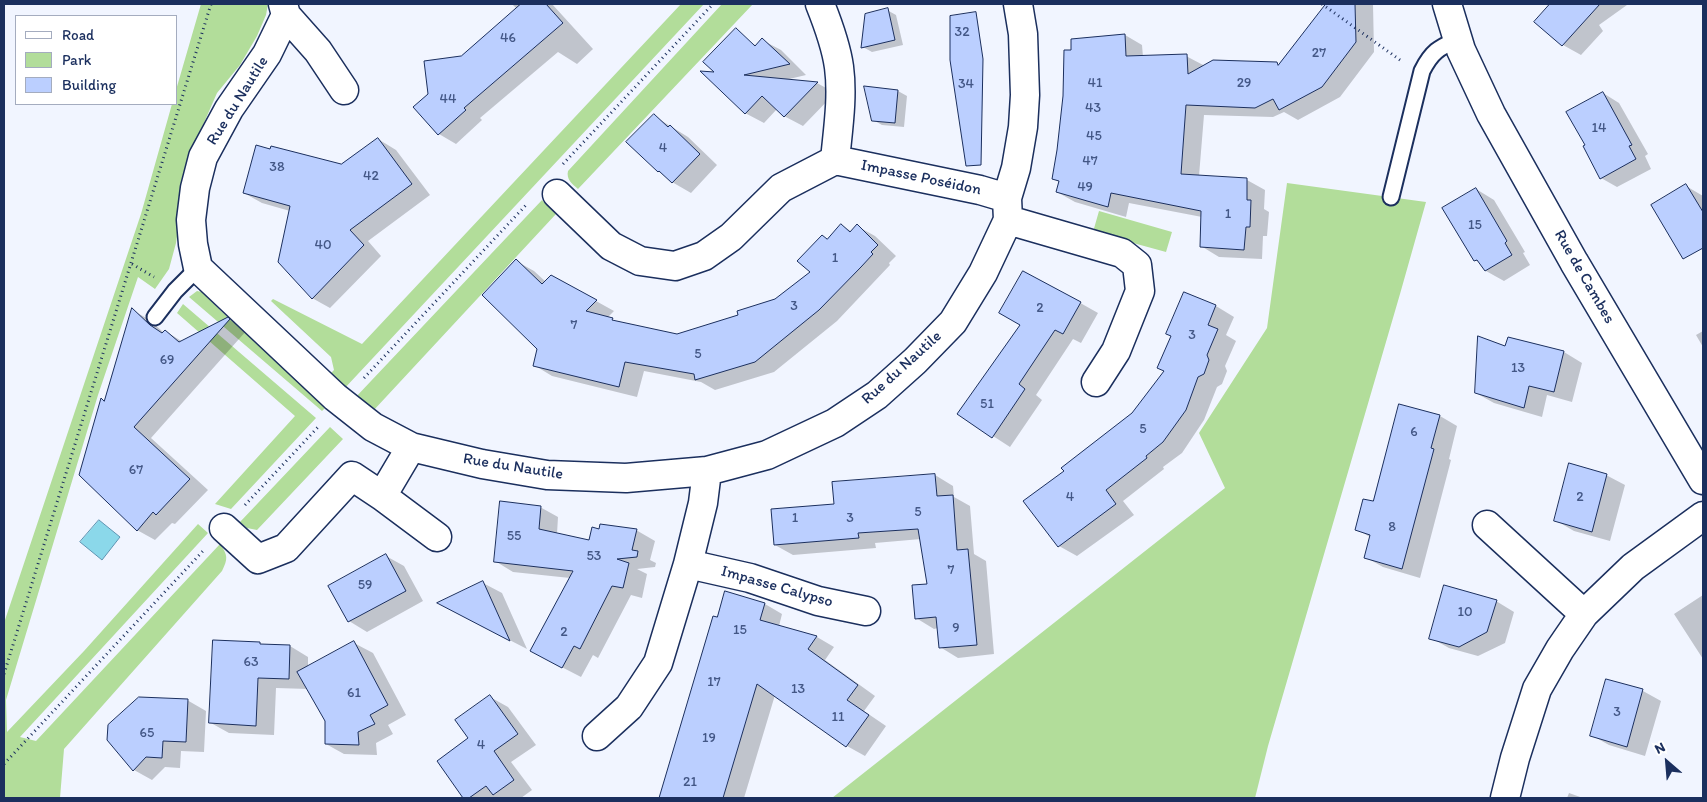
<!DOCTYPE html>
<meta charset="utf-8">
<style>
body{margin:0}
#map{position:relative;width:1707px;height:802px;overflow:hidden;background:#f1f5ff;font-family:Itim,sans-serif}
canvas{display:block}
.frame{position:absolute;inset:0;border:5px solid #1b2f5e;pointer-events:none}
.legend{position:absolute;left:15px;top:15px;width:162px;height:90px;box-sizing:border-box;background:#fff;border:1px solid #a4acbf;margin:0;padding:6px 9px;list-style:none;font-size:15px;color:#1b2f5e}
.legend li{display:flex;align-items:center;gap:10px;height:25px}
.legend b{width:25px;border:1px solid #a4acbf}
.north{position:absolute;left:1642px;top:737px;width:50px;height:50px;-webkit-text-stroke:4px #fff;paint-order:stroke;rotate:333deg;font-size:14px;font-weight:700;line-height:20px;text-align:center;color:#1b2f5e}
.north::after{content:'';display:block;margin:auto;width:18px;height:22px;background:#1b2f5e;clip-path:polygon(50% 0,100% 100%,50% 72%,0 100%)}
</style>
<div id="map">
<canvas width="1707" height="802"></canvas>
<div class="frame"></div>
<ul class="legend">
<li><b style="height:6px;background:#fff"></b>Road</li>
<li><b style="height:14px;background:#b2dd9a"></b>Park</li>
<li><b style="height:14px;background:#bbcfff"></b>Building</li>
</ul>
<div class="north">N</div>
</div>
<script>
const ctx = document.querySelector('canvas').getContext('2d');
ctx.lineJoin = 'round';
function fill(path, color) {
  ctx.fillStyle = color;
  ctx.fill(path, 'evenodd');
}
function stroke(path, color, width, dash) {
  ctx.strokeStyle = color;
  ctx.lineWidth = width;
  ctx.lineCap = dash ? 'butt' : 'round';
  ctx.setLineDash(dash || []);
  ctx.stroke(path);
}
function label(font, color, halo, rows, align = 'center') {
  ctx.font = font + ' Itim,sans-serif';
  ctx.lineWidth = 4;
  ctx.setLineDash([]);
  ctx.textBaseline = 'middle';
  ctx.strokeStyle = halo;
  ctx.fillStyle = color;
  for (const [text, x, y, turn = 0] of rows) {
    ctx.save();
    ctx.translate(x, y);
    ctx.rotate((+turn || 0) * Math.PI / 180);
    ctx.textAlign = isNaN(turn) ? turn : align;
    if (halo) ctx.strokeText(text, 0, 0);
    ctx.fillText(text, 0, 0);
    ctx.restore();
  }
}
const green = new Path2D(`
 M 201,4 L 268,4 L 266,15 L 257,36 L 240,65 L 217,93 L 189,157 L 176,243 L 169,269 L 155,289 L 138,277 L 98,395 L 6,700 L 7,732 L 84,651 L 198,524 L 208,533 L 20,737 L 36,741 L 220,544 C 228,555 228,559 222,571 L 64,749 L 60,798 L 4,798 L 4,623 L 141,214 L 172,104 L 176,104 L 176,90 Z
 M 681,4 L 704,4 L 343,390 L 328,376 L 334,370 L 331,357 L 271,301 L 273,299 L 362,344 Z
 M 722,4 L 753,4 L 578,189 C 572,184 566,179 568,171 Z
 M 1287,183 L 1426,202 L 1400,294 L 1268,746 L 1255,798 L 832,798 L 1225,488 L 1199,433 L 1267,328 Z
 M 542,200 L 556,214 L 373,411 L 354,399 Z
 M 1099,211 L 1172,232 L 1166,252 L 1093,232 Z
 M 197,291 L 202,292 L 221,311 L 328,405 L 322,411 L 189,297 Z
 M 183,304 L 316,418 L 231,509 L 215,504 L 295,416 L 177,313 Z
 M 330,427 L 343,439 L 257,530 L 247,528 L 240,522 Z`);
const water = new Path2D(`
 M 99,520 L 120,537 L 102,560 L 80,542 Z`);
const shadow = new Path2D(`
 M 512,4 L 552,4 L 593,49 L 577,64 L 558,52 L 480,118 L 482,120 L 456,144 L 439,134 L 429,95 L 461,57 L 517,9 Z
 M 1327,4 L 1373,4 L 1374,52 L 1340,97 L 1298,120 L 1284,112 L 1273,117 L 1204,115 L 1199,176 L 1247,180 L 1265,190 L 1264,209 L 1269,212 L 1267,236 L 1263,236 L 1262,259 L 1219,257 L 1201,246 L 1202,217 L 1129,203 L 1126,217 L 1075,202 L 1057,192 L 1060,182 L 1054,179 L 1125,35 L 1142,45 L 1143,57 L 1186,56 L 1205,66 L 1276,63 L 1279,65 Z
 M 1552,4 L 1626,4 L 1627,5 L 1599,25 L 1603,31 L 1581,55 L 1563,45 L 1536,21 Z
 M 887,10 L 896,15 L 903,45 L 872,52 L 863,47 Z
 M 762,40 L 781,50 L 806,75 L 785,80 L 817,83 L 835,93 L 803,126 L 784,116 L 777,109 L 764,123 L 745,113 L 717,74 L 750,42 L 757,46 Z
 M 898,91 L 907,96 L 904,127 L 882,125 L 873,120 Z
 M 1603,93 L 1619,103 L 1648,154 L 1645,156 L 1651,169 L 1617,187 L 1601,178 Z
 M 654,116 L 688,137 L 717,165 L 691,193 L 672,182 L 658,171 Z
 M 378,139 L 396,150 L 430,195 L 368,241 L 381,256 L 330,308 L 312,298 L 290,211 L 262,203 L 244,193 L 341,165 Z
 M 1686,186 L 1703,196 L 1703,241 L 1691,250 Z
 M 1476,189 L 1494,200 L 1525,252 L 1523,253 L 1530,265 L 1504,281 L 1486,271 L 1482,264 L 1475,260 Z
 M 842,225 L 852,232 L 857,226 L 875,236 L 896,256 L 889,263 L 890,265 L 837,321 L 774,372 L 715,390 L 701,382 L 644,371 L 637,397 L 552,376 L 534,365 L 538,348 L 516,261 L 534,271 L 546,282 L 596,301 L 614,311 L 607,318 L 619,323 L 677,335 L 739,316 L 776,300 L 812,272 L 823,236 L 828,240 Z
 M 1045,283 L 1098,313 L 1081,343 L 1073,339 L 1036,395 L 1042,400 L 1010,447 L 959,414 L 1021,325 Z
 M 1184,293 L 1216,306 L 1234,317 L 1226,335 L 1236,341 L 1225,366 L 1227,371 L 1222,384 L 1217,387 L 1204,420 L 1182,453 L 1163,467 L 1164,469 L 1123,501 L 1134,515 L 1077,556 L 1059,546 L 1065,471 L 1133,414 L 1165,371 L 1172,336 Z
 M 132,310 L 150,320 L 164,333 L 165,331 L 183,342 L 228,319 L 247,330 L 151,438 L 208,490 L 175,524 L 172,523 L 155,540 L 137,530 L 102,400 L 105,402 Z
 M 1703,331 L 1703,347 L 1696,335 Z
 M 1509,338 L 1564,352 L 1582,363 L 1572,402 L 1547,395 L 1542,417 L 1494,403 L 1476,393 L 1506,348 Z
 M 1440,416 L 1457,426 L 1449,459 L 1451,460 L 1420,578 L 1383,567 L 1365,557 L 1370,537 L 1356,529 L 1373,503 Z
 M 935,475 L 953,486 L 954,497 L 970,506 L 974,554 L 986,561 L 994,654 L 958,658 L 940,647 L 938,628 L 934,629 L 916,618 L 928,585 L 921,539 L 875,543 L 876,548 L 793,555 L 775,545 L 836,505 Z
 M 1606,475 L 1625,485 L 1610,541 L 1574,531 L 1555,520 Z
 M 540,507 L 558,517 L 557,534 L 590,542 L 600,530 L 636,530 L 655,541 L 650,560 L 656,563 L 655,567 L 637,569 L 647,574 L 642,598 L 631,595 L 598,658 L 593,655 L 581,677 L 550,661 L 570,578 L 513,572 L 495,561 ZM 573,562 L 579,562 L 571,576 Z
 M 386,556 L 404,566 L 423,601 L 367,632 L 349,621 Z
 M 483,583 L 502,593 L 527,649 L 457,613 Z
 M 1703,595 L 1703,659 L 1674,614 Z
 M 1496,601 L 1514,612 L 1505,643 L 1478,656 L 1449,648 L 1431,638 Z
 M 765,604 L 782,614 L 779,626 L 817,637 L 834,647 L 825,660 L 875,696 L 864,711 L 886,726 L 865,756 L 847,746 L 775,695 L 744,798 L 660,798 L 713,617 L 718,619 Z
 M 259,643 L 263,645 L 290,646 L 308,657 L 308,668 L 354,643 L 373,653 L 406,715 L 388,725 L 393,734 L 376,743 L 377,755 L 344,754 L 326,744 L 326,721 L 308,689 L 276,688 L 274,735 L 229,733 L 211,723 Z
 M 1607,681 L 1643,691 L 1661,701 L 1645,756 L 1609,745 L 1591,735 Z
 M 490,697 L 508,707 L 536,745 L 511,762 L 532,790 L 521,798 L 464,798 L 438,761 L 470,739 Z
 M 187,700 L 206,711 L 204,752 L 181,751 L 180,768 L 165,767 L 152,780 L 134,770 L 109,740 Z
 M 1569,793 L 1583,798 L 1567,798 Z`);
const building = new Path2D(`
 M 521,4 L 546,4 L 563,23 L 464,108 L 466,110 L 438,135 L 413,107 L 428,94 L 424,61 L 461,56 Z
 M 1326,4 L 1355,4 L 1356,42 L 1322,87 L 1279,110 L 1273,99 L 1255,108 L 1186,105 L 1181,174 L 1247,178 L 1247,200 L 1251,200 L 1250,227 L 1246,227 L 1244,250 L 1200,247 L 1201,211 L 1111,193 L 1108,207 L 1056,192 L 1059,181 L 1052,179 L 1057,150 L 1063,96 L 1064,50 L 1071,50 L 1071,39 L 1125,34 L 1126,56 L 1187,54 L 1188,74 L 1213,60 L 1277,62 L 1278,65 Z
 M 1550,4 L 1600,4 L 1562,46 L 1534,22 Z
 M 888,8 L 895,40 L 861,48 L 865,14 Z
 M 976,12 L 983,59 L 981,165 L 966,166 L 950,60 L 950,16 Z
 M 736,28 L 755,46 L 762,38 L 790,64 L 744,75 L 818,82 L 784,117 L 762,96 L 745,114 L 700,71 L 714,72 L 703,62 Z
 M 864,86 L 898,90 L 895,123 L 872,121 Z
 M 1603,92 L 1632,145 L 1629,146 L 1636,159 L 1600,179 L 1583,146 L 1585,145 L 1566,112 Z
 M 654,114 L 668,127 L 670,125 L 700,154 L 672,183 L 659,171 L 658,172 L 626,142 Z
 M 378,138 L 412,184 L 350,230 L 364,245 L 312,299 L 278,262 L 290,206 L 243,193 L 256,145 L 270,149 L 271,146 L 341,164 Z
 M 1686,184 L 1703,212 L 1703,248 L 1683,259 L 1651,205 Z
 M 1476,188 L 1507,241 L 1505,243 L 1512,255 L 1485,271 L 1477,260 L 1474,261 L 1442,208 Z
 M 841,224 L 850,232 L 857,224 L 878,245 L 871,252 L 873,254 L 861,267 L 819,310 L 755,362 L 695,380 L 694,374 L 625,362 L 619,387 L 533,366 L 537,349 L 482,295 L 516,259 L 542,284 L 551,275 L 597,300 L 586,311 L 613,318 L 612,320 L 677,334 L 738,315 L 737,311 L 775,299 L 810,272 L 797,261 L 822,235 L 827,239 Z
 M 1023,271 L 1081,302 L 1063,334 L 1055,330 L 1019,384 L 1025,389 L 992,438 L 957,414 L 1020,325 L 999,313 Z
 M 1184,292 L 1216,305 L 1208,325 L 1218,329 L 1207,355 L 1209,360 L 1204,374 L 1198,377 L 1186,410 L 1163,442 L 1146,456 L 1147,458 L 1106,490 L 1116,504 L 1058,547 L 1023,501 L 1064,471 L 1061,468 L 1132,413 L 1164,371 L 1157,368 L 1171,336 L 1166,334 Z
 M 132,308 L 150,325 L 162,333 L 165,330 L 179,342 L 228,317 L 230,319 L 134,427 L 190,479 L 156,515 L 153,512 L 137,531 L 79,475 L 101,398 L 104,401 Z
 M 1478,336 L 1505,346 L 1508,337 L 1564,351 L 1554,392 L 1529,386 L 1524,408 L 1475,393 Z
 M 1399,404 L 1440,415 L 1431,448 L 1434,449 L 1402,569 L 1364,558 L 1370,535 L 1355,530 L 1363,499 L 1373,501 Z
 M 1569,463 L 1607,474 L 1592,532 L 1554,521 Z
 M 935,474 L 937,496 L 953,495 L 957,550 L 968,549 L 977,645 L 939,648 L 936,617 L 915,619 L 912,585 L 927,584 L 918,529 L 858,533 L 859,538 L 774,545 L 771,509 L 834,504 L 832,482 Z
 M 500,501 L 541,506 L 539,529 L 589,540 L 592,527 L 599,529 L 600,524 L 637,529 L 632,550 L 638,551 L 637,557 L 617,559 L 629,563 L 623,588 L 612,586 L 580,649 L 574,646 L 562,668 L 530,651 L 573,571 L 494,562 Z
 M 386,554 L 406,591 L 348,622 L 328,586 Z
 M 483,581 L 510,641 L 437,603 Z
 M 1444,585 L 1497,600 L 1487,632 L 1459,647 L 1429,639 Z
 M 725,591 L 765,603 L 760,620 L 817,636 L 808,649 L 858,685 L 847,700 L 869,715 L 846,747 L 757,684 L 723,798 L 659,798 L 713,616 L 717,617 Z
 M 213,640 L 260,642 L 260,644 L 290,645 L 289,679 L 258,678 L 256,726 L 209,723 Z
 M 354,641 L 388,705 L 370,715 L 375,724 L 358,732 L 359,745 L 325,744 L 325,721 L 297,672 Z
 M 1606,679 L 1643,689 L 1627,747 L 1590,736 Z
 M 490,695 L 518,734 L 494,751 L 514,780 L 493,795 L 486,786 L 469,798 L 463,798 L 437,761 L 468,738 L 455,720 Z
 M 139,697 L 188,699 L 186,742 L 163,741 L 162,758 L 146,757 L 133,771 L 107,740 L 108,725 Z`);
const path = new Path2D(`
 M 1322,4 L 1400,60
 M 563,164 L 713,4
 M 132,264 L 154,277
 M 364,378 L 527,204
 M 245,505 L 319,426
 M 4,674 L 211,4
 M 4,764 L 203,551`);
const lane = new Path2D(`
 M 1391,197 L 1422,71 C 1432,51 1439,48 1458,39
 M 155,317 L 175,291 L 198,268`);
const street = new Path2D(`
 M 283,4 L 286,15 L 267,54 L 229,109 L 203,157 L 195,188 L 191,220 L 193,244 L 198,268 L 335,397 L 373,427 L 411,447 L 482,464 L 547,475 L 626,478 L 707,471 L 767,455 L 835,423 L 877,395 L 915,361 L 953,322 L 983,273 L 1008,220 L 1007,198 L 1016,168 L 1023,127 L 1025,95 L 1023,34 L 1018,4
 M 820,4 C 828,24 836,45 839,67 C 843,97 838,129 835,160
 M 1447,4 L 1461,50 L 1491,114 L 1574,262 L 1703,480
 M 286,15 L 318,51 L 344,90
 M 557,194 L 611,246 L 640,261 L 675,266 L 704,256 L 731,237 L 781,188 L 835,160 L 980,190 L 1007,198
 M 1008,220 L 1122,253 L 1137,265 L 1140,291 L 1116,351 L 1096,382
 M 382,496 L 411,447
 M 1487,525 L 1584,614
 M 224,528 L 258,559 L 286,548 L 352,476 L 382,496 L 437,537
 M 688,564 L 750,578 L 818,601 L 866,611
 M 597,736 L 629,707 L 658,663 L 688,564 L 703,503 L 707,471
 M 1505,798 L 1515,758 L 1537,689 L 1560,649 L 1584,614 L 1633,567 L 1703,516`);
const numberNames = [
 ["32",962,32],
 ["46",508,38],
 ["27",1319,53],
 ["41",1095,83],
 ["29",1244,83],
 ["34",966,84],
 ["44",448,99],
 ["43",1093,108],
 ["14",1599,128],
 ["45",1094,136],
 ["4",663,148],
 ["47",1090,161],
 ["38",277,167],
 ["42",371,176],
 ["49",1085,187],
 ["1",1228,214],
 ["15",1475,225],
 ["40",323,245],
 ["1",835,258],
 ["3",794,306],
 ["2",1040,308],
 ["7",574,325],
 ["3",1192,335],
 ["5",698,354],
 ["69",167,360],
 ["13",1518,368],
 ["51",987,404],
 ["5",1143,429],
 ["6",1414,432],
 ["67",136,470],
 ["4",1070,497],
 ["2",1580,497],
 ["5",918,512],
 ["1",795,518],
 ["3",850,518],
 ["8",1392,527],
 ["55",514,536],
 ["53",594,556],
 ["7",951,570],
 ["59",365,585],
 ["10",1465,612],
 ["9",956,628],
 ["15",740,630],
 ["2",564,632],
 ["63",251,662],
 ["17",714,682],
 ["13",798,689],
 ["61",354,693],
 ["3",1617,712],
 ["11",838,717],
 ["65",147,733],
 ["19",709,738],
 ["4",481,745],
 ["21",690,782]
];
const streetNames = [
 ["Rue du Nautile",238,101,-58],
 ["Impasse Poséidon",921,178,12],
 ["Rue de Cambes",1584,277,60],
 ["Rue du Nautile",902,368,-42],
 ["Rue du Nautile",513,467,9],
 ["Impasse Calypso",777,587,16]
];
fill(green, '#b2dd9a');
fill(water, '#8bd8ea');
stroke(water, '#5e94b2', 1);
fill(shadow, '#0003');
fill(building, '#bbcfff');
stroke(building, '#1b2f5e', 1);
stroke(lane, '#1b2f5e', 19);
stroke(street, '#1b2f5e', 31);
stroke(path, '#1b2f5e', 3, [1, 4]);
stroke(lane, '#fff', 15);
stroke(street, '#fff', 28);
label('14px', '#435786', null, numberNames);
label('16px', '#1b2f5e', '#fff', streetNames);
</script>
